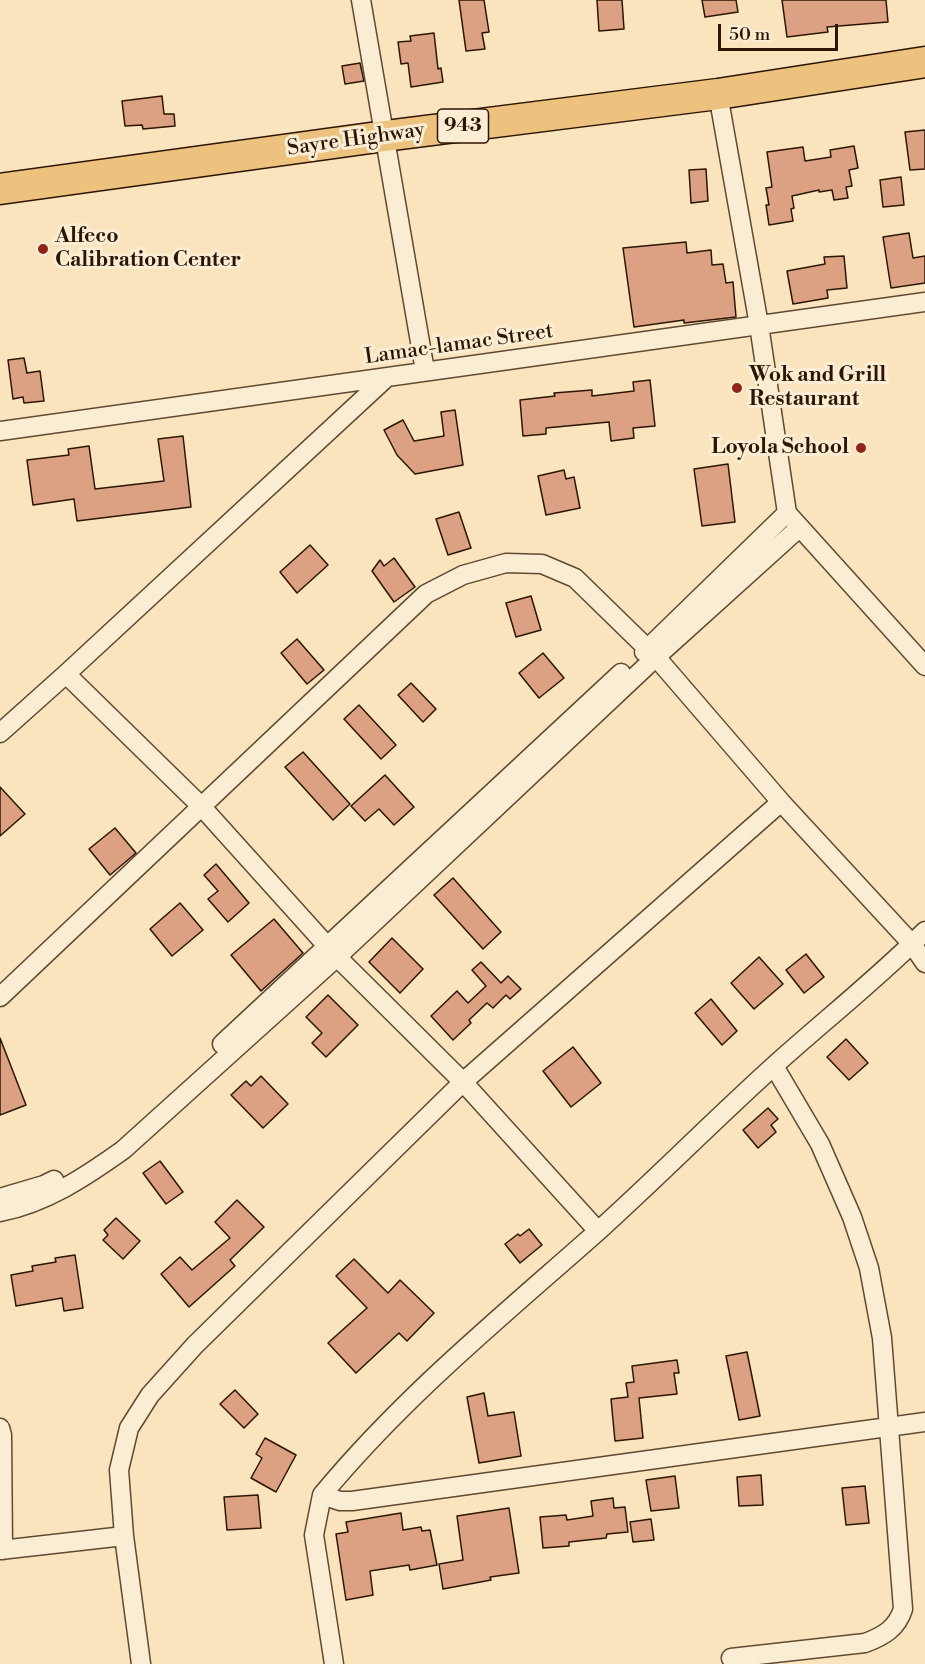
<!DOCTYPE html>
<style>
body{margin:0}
#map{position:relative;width:925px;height:1664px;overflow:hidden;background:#f9e4bd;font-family:"Libre Bodoni",serif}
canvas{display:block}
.scale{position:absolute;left:718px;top:24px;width:120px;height:27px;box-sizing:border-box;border:3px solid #2c1502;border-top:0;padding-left:8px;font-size:18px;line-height:21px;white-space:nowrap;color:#2c1502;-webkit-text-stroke:4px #fbedd4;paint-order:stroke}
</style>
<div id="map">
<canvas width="925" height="1664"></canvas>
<div class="scale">50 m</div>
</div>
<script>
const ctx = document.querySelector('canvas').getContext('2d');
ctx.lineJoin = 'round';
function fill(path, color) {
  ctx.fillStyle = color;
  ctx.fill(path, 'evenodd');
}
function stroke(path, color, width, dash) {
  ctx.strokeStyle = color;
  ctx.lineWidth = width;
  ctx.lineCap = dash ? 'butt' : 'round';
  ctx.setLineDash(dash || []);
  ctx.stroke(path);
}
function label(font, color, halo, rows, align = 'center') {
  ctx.font = font + ' "Libre Bodoni",serif';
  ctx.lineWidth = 6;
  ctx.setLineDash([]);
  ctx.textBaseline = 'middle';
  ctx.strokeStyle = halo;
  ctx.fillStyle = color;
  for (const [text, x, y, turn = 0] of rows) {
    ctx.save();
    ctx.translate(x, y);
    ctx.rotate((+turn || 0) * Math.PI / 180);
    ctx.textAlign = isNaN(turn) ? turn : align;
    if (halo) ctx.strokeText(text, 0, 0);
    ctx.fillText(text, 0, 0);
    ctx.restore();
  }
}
const building = new Path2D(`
 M 459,0 L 484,0 L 489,32 L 482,33 L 485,49 L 466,51 Z
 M 597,0 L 622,0 L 624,29 L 599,31 Z
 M 702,0 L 736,0 L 738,12 L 705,17 Z
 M 782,0 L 886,0 L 888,22 L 827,27 L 828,32 L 787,37 Z
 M 434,33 L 438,69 L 441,68 L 443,82 L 411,87 L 408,63 L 401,64 L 398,42 L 411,41 L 410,36 Z
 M 360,63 L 364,81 L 345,84 L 342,66 Z
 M 162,96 L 164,114 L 174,114 L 175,126 L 143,129 L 142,125 L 125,126 L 122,101 Z
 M 925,130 L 925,169 L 910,170 L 905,132 Z
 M 854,146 L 858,168 L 849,170 L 852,186 L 846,187 L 848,198 L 834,200 L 832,190 L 819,192 L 819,190 L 792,196 L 794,208 L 791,209 L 793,221 L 769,225 L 766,205 L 769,205 L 766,188 L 772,187 L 767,152 L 803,147 L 805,161 L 831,157 L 830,150 Z
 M 706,169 L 708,201 L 691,203 L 689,170 Z
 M 901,177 L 904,205 L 883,207 L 880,180 Z
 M 909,233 L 913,258 L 925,256 L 925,283 L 891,288 L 883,237 Z
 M 686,242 L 687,253 L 711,250 L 712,265 L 723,264 L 726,283 L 733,282 L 736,317 L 684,323 L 684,320 L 634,327 L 623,248 Z
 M 844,256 L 847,288 L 827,290 L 828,298 L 793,304 L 787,271 L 825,264 L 824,257 Z
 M 24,358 L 27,373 L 40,371 L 44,401 L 24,403 L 23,397 L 13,399 L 8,360 Z
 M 650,380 L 655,426 L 633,428 L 634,438 L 611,441 L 609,422 L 546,428 L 546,434 L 523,436 L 520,400 L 555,396 L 554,393 L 592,390 L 592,396 L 634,391 L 633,382 Z
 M 455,410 L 463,465 L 415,474 L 397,455 L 384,430 L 403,420 L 414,441 L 444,436 L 441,412 Z
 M 183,436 L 191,507 L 77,521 L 74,499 L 33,505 L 27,460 L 69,455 L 68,449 L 89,446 L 95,489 L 164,481 L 158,439 Z
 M 728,464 L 735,522 L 702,526 L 694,469 Z
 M 564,470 L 566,479 L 574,477 L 580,508 L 546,515 L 538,476 Z
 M 459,512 L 471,548 L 448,555 L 436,519 Z
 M 310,545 L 328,565 L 297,593 L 280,572 Z
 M 394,558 L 415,587 L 394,602 L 372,571 L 380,560 L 384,566 Z
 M 531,596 L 541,630 L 516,637 L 506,603 Z
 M 297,639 L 324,670 L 307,684 L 281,653 Z
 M 543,653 L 564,678 L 539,698 L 519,673 Z
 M 411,683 L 436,709 L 423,722 L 398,695 Z
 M 359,705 L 396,745 L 381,759 L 344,719 Z
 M 303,752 L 350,804 L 333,820 L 285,767 Z
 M 385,775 L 414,807 L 394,825 L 379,809 L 365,821 L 351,806 Z
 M 0,787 L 25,814 L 0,836 Z
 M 115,828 L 136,853 L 110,875 L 89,849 Z
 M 216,864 L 249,903 L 228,922 L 208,899 L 218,891 L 204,875 Z
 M 453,878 L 501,932 L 483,949 L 434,895 Z
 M 180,903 L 203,930 L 172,956 L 150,929 Z
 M 274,919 L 303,953 L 261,991 L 231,955 Z
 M 392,938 L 423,969 L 400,993 L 369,962 Z
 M 806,954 L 824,977 L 804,993 L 786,970 Z
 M 759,957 L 783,984 L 754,1009 L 731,983 Z
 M 481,962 L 501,983 L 508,976 L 521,989 L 510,999 L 506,995 L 493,1008 L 487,1003 L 469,1020 L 471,1023 L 453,1040 L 431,1016 L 457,991 L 468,1003 L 486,986 L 472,970 Z
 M 328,995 L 358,1025 L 326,1057 L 312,1043 L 322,1033 L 306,1017 Z
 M 711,999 L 737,1031 L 722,1045 L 695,1013 Z
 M 0,1038 L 26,1105 L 0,1115 Z
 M 846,1039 L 868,1063 L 849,1080 L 827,1057 Z
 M 573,1047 L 601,1083 L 571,1107 L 543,1071 Z
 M 261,1076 L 288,1104 L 263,1128 L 231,1095 L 246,1081 L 251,1086 Z
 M 768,1108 L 778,1119 L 771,1125 L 776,1132 L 758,1148 L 743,1130 Z
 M 160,1161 L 183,1192 L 166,1204 L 143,1173 Z
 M 237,1200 L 264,1227 L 230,1260 L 235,1266 L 189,1307 L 161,1274 L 180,1257 L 192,1270 L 230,1238 L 215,1222 Z
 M 116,1218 L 140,1241 L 123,1259 L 103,1240 L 108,1235 L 104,1230 Z
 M 529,1229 L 542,1245 L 520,1263 L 505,1244 L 518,1234 L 520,1236 Z
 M 75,1255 L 83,1308 L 64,1311 L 62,1298 L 16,1306 L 11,1275 L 33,1271 L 32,1266 L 56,1262 L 55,1258 Z
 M 354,1259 L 388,1293 L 400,1280 L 434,1313 L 407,1341 L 399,1333 L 356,1373 L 328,1343 L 367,1308 L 336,1276 Z
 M 747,1352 L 760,1416 L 739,1420 L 726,1356 Z
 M 677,1360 L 679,1373 L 674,1373 L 677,1394 L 639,1398 L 643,1438 L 615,1441 L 611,1399 L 628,1397 L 626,1383 L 634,1382 L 632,1366 Z
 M 235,1390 L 258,1414 L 244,1428 L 220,1404 Z
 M 484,1393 L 488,1416 L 514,1412 L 521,1456 L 479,1463 L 467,1397 Z
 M 265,1438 L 296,1455 L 276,1492 L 251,1478 L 262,1458 L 256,1454 Z
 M 761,1475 L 763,1505 L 739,1506 L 737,1477 Z
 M 675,1476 L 679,1508 L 651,1511 L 646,1480 Z
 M 865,1486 L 869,1523 L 846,1525 L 842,1488 Z
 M 258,1495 L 261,1528 L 227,1530 L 224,1497 Z
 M 613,1498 L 614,1508 L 625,1507 L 628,1532 L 607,1534 L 606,1538 L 569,1542 L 569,1546 L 543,1548 L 540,1517 L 566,1515 L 567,1520 L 593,1516 L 591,1501 Z
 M 509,1508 L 519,1573 L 490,1577 L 491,1580 L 443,1589 L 439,1564 L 463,1560 L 457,1516 Z
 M 401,1513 L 403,1530 L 421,1527 L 422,1531 L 430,1530 L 437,1565 L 410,1570 L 409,1565 L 370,1571 L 373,1595 L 346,1600 L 336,1534 L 348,1532 L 346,1522 Z
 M 651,1519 L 654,1540 L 633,1542 L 630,1522 Z`);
const minor = new Path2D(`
 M 361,0 L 425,371
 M 718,94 L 759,325 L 787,513 L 925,666
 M 0,431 L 925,302
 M 644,652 L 787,513
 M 66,674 L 201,806 L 337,957 L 463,1082 L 598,1231
 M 0,733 L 66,674 L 386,378
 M 925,931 C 878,978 825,1020 776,1064 C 715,1119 658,1177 597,1232 C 501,1317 404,1396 322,1495 L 340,1501 L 352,1501 L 925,1422
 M 0,997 L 426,594 L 463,575 L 506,563 L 542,564 L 575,578 L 656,657 L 781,802 L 912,944 L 925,963
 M 222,1044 L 621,673
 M 0,1198 L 44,1185 L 54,1180
 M 0,1212 C 46,1203 85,1177 123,1150 L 337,957 L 656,657 L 799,528
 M 0,1428 L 2,1435 L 3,1550
 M 322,1495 L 314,1535 L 334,1664
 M 0,1550 L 124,1536
 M 731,1658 L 865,1643 C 884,1636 897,1628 903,1609 L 882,1338 L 869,1268 L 852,1217 L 820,1144 L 774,1066
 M 141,1664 L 124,1536 L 119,1470 L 129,1428 L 150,1395 L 195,1345 L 463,1082 L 781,802`);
const trunk = new Path2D(`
 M 0,189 L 385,136 L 718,94 L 925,62`);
const markers = [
 [43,249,6,"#8f2418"],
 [737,388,6,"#8f2418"],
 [861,448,6,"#8f2418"]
];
const shields = [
 [463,126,51]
];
const shieldNames = [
 ["943",463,126]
];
const streetNames = [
 ["Sayre Highway",356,140,-8],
 ["Lamac-lamac Street",459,345,-8]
];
const poiNames = [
 ["Alfeco",55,237],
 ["Calibration Center",55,261],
 ["Wok and Grill",749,376],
 ["Restaurant",749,400],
 ["Loyola School",849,448,"right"]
];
fill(building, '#dca183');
stroke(building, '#2c1502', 1.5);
stroke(minor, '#5f4931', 21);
stroke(trunk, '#2c1502', 33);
stroke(minor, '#fbedd4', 18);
stroke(trunk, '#ecc27e', 30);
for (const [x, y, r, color] of markers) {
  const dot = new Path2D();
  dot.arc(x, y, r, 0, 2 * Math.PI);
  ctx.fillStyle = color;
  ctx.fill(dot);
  stroke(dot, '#fbedd4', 2);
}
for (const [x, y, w] of shields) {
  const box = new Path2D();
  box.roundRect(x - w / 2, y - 17, w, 34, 4.5);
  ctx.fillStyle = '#fbedd4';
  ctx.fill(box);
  stroke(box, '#2c1502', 1.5);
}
label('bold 20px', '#2c1502', null, shieldNames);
label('21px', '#2c1502', '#fbedd4', streetNames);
label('bold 21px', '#2c1502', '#fbedd4', poiNames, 'left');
</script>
